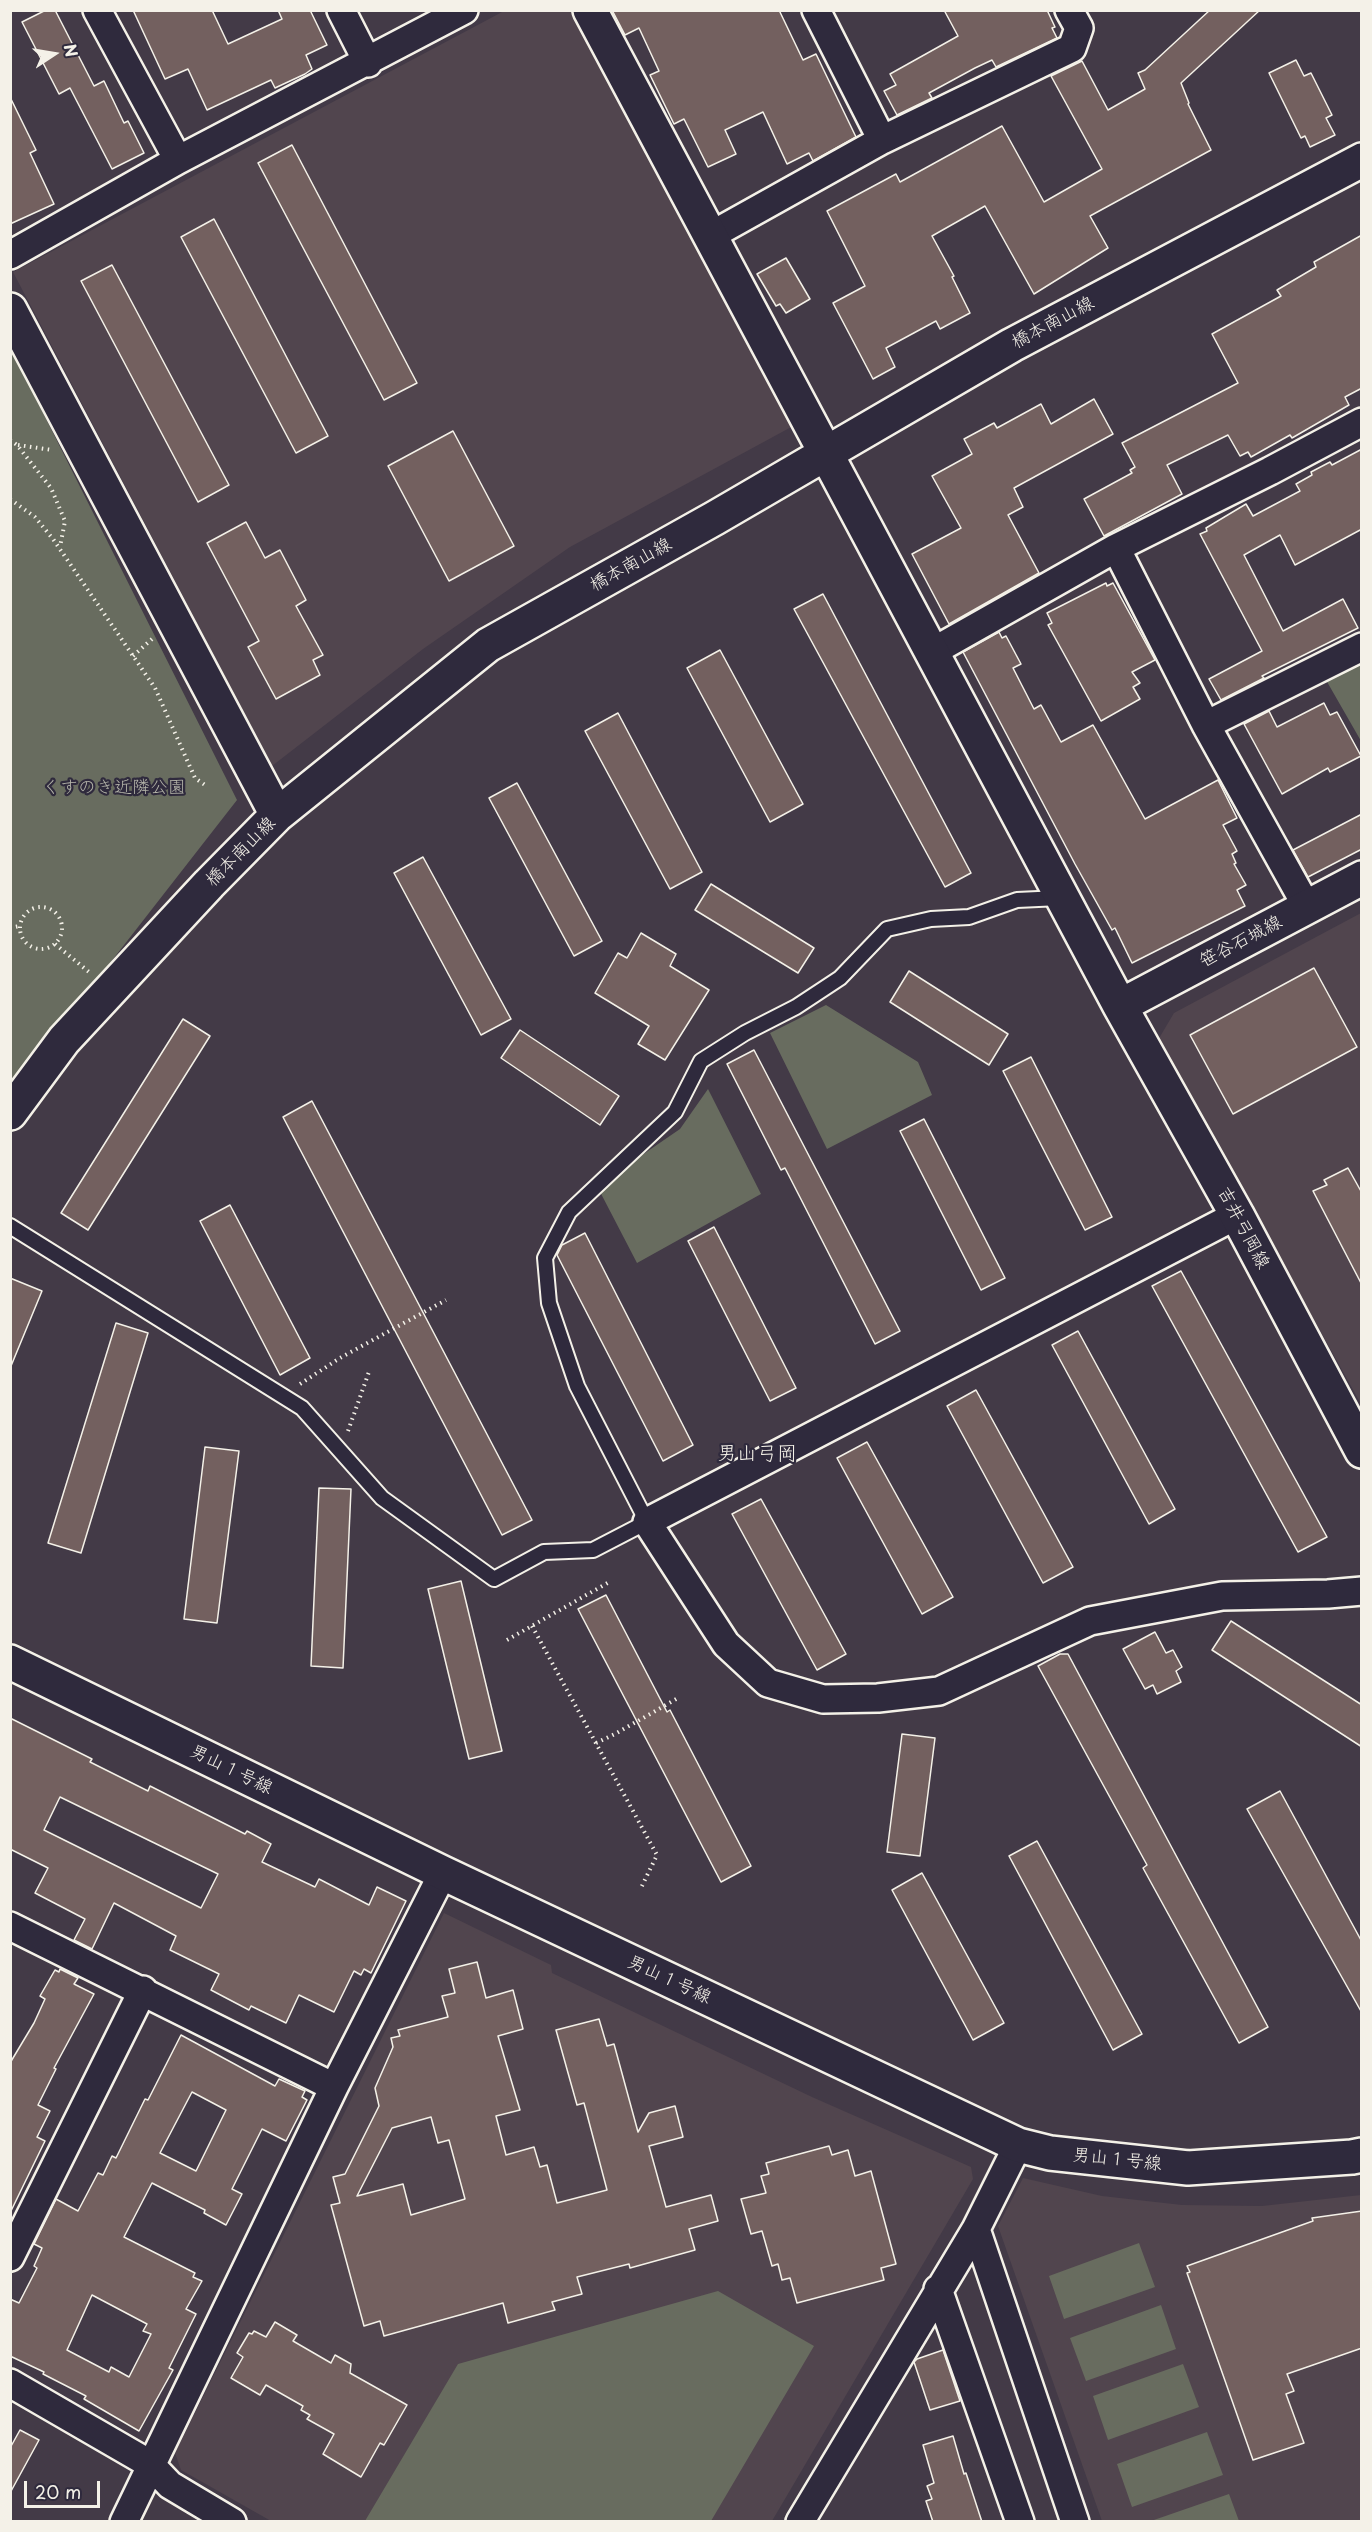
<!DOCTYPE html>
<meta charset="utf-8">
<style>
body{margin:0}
#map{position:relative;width:1372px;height:2532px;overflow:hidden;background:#433a47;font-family:"Playpen Sans",sans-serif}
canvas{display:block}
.frame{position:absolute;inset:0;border:12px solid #f4f1e8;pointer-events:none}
.north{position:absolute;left:24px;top:24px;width:60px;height:60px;-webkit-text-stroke:4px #2f2a3d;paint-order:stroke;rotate:78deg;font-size:16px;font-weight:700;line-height:24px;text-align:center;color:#f4f1e8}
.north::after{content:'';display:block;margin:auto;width:21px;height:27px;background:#f4f1e8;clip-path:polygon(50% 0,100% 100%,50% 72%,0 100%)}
.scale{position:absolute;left:24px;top:2481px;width:76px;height:27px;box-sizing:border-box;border:3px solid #f4f1e8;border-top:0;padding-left:8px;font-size:18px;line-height:21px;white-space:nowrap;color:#f4f1e8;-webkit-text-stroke:4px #2f2a3d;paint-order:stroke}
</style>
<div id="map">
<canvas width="1372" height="2532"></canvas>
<div class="frame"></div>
<div class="north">N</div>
<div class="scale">20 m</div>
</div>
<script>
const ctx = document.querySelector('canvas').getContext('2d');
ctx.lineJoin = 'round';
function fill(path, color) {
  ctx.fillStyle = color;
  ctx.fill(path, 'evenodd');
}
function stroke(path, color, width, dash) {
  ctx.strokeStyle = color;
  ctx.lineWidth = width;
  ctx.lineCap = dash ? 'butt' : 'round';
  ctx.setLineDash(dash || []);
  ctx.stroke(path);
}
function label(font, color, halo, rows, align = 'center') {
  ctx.font = font + ' "Playpen Sans","Klee One",sans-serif';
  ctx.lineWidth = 4.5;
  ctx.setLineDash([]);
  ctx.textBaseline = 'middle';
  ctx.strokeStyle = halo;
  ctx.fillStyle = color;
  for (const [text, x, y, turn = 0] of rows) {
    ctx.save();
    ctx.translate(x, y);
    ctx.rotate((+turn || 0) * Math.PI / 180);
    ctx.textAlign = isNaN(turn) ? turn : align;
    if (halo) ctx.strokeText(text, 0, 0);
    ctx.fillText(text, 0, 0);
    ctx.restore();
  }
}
const built = new Path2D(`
 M 504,11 L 572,11 L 795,425 L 570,547 L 423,649 L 272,766 L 13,272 Z
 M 1361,913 L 1361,1404 L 1158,1040 L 1174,1013 Z
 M 444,1913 L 551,1965 L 552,1973 L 812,2097 L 971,2167 L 973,2179 L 772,2521 L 271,2521 L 181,2470 L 175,2453 Z
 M 1023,2178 L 1102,2196 L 1182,2205 L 1262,2206 L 1361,2195 L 1361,2521 L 1102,2521 L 998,2226 Z`);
const green = new Path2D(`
 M 10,347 L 237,800 L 11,1090 L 10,1090 Z
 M 1361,662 L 1361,741 L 1326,680 Z
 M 826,1005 L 918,1062 L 932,1095 L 827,1149 L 770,1033 Z
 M 708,1089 L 761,1194 L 637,1263 L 597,1186 L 680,1129 Z
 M 1139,2243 L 1155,2287 L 1064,2319 L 1049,2276 Z
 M 718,2291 L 814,2346 L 711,2521 L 365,2521 L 458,2364 Z
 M 1161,2305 L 1176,2349 L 1086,2381 L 1070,2338 Z
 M 1183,2364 L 1199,2407 L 1108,2440 L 1093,2396 Z
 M 1207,2432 L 1223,2475 L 1132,2507 L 1117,2464 Z
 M 1229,2494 L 1239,2521 L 1151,2521 Z`);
const building = new Path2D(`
 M 46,10 L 55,10 L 94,86 L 104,81 L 124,123 L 128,121 L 144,153 L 112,169 L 70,88 L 59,94 L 22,22 Z
 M 133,10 L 212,10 L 228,44 L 282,19 L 278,10 L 310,10 L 327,45 L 306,55 L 312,69 L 305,74 L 275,88 L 271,80 L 207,110 L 188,69 L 165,79 Z
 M 612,10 L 779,10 L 803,60 L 816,54 L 856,137 L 813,161 L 809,153 L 787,164 L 763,112 L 725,130 L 736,154 L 708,167 L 684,119 L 674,124 L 650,75 L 659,71 L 639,28 L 625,35 Z
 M 944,10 L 1047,10 L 1055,27 L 1052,28 L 1057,38 L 996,67 L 992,60 L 975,68 L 929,93 L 932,98 L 897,115 L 884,91 L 896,85 L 890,74 L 958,36 Z
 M 1210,10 L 1260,10 L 1181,83 L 1189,103 L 1188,104 L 1211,150 L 1090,216 L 1108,248 L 1034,294 L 985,206 L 932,236 L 954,276 L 952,277 L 970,313 L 940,329 L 936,321 L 886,348 L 895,367 L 873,379 L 833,303 L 865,286 L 827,211 L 896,174 L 900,182 L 1002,126 L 1044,202 L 1102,169 L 1051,76 L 1082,61 L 1108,110 L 1145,89 L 1138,73 L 1145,70 Z
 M 1296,60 L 1304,76 L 1311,73 L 1332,115 L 1326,118 L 1335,135 L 1310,147 L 1305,136 L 1301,138 L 1269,73 Z
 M 10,97 L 36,150 L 30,153 L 54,204 L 10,224 Z
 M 292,145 L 417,383 L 384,400 L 258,163 Z
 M 214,219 L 328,436 L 296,453 L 181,237 Z
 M 1362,235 L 1362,388 L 1345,397 L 1349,405 L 1292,438 L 1290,435 L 1251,457 L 1248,452 L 1240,456 L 1228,435 L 1167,465 L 1182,494 L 1104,536 L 1084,499 L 1132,473 L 1130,470 L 1135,467 L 1122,443 L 1238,383 L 1212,334 L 1281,296 L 1277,290 L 1316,267 L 1314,262 Z
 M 786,258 L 810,299 L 786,313 L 780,304 L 776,306 L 757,274 Z
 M 112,265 L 229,485 L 198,502 L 81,281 Z
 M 1094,399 L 1113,434 L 1014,488 L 1023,507 L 1008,515 L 1039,573 L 949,624 L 912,554 L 961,528 L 932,476 L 972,454 L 964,439 L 994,423 L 997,428 L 1041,404 L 1051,424 Z
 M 453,431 L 514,546 L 449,581 L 388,466 Z
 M 1362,449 L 1362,529 L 1295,565 L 1280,535 L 1244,555 L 1283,631 L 1343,599 L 1358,628 L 1262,676 L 1264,678 L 1221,700 L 1209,679 L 1262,651 L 1200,534 L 1207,531 L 1206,528 L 1246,504 L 1253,516 L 1300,491 L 1296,484 L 1312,475 L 1311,472 L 1330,462 L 1332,465 Z
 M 246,522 L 265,558 L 280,550 L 306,600 L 296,606 L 323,655 L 313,660 L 320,675 L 276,699 L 248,647 L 259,641 L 207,543 Z
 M 1106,583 L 1107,586 L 1113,583 L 1155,660 L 1132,672 L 1140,683 L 1133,687 L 1140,699 L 1101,721 L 1048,625 L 1052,623 L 1047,613 Z
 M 823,594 L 971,873 L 945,887 L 794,609 Z
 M 999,632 L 1002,638 L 1006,636 L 1021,664 L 1013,668 L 1034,709 L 1041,705 L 1061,742 L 1093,725 L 1145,819 L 1218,780 L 1237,818 L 1223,825 L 1237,851 L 1232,854 L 1236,863 L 1234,864 L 1246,885 L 1237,890 L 1245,906 L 1132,963 L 1115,928 L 1112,930 L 1075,864 L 963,652 Z
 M 720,650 L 803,804 L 770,822 L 687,668 Z
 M 1324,703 L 1330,715 L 1337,712 L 1361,756 L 1330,772 L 1328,768 L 1282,794 L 1244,724 L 1269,711 L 1277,727 Z
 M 618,713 L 702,872 L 670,889 L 585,731 Z
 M 517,783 L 602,941 L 574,956 L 489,798 Z
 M 1362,814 L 1362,849 L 1308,877 L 1293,850 Z
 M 423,857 L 511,1019 L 481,1035 L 394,873 Z
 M 711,884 L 814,948 L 798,973 L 695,910 Z
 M 641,933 L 676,954 L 670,966 L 709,990 L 665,1060 L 638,1044 L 649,1026 L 595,993 L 618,953 L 627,958 Z
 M 1314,968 L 1357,1047 L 1233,1114 L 1190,1035 Z
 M 909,971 L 1008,1034 L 989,1065 L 890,1002 Z
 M 183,1019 L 210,1036 L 88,1230 L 61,1213 Z
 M 520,1030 L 619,1096 L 600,1125 L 501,1058 Z
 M 754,1050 L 900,1331 L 875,1344 L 785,1168 L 781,1170 L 727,1064 Z
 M 1031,1057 L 1112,1217 L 1085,1230 L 1003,1071 Z
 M 312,1101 L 532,1520 L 502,1535 L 283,1117 Z
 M 924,1119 L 1005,1278 L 981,1290 L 900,1131 Z
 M 1348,1168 L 1362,1193 L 1362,1285 L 1313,1191 L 1327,1185 L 1324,1180 Z
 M 230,1205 L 310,1358 L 280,1375 L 200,1221 Z
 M 714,1227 L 796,1388 L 770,1401 L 688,1241 Z
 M 585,1233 L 693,1445 L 663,1461 L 557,1255 L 562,1245 Z
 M 1181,1271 L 1327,1537 L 1298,1552 L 1152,1286 Z
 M 10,1278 L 42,1291 L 11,1366 L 10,1366 Z
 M 116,1323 L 148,1333 L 81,1553 L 48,1543 Z
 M 1078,1331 L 1175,1509 L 1149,1524 L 1052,1345 Z
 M 976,1390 L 1073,1567 L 1043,1583 L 947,1406 Z
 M 867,1442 L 953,1597 L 922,1614 L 837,1458 Z
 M 205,1447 L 239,1451 L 217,1623 L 184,1619 Z
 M 319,1488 L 351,1489 L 343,1668 L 311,1666 Z
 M 761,1499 L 846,1654 L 817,1670 L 732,1514 Z
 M 461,1581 L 502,1751 L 469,1759 L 428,1589 Z
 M 606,1595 L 667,1712 L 670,1710 L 751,1866 L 721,1882 L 578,1609 Z
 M 1231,1621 L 1362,1705 L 1362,1747 L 1212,1650 Z
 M 1155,1632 L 1166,1653 L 1173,1650 L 1182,1667 L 1176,1671 L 1181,1682 L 1157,1694 L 1153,1685 L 1145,1689 L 1123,1649 Z
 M 1060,1654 L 1068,1654 L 1268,2027 L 1239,2043 L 1143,1868 L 1147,1865 L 1038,1666 Z
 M 10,1718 L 92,1759 L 90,1762 L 148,1791 L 150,1786 L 245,1834 L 247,1831 L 271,1844 L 262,1862 L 315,1887 L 319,1879 L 369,1905 L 377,1887 L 406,1901 L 371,1973 L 364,1969 L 361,1975 L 354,1971 L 334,2012 L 299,1995 L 286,2023 L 251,2006 L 249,2010 L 211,1990 L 219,1974 L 170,1950 L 176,1936 L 114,1903 L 92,1949 L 74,1940 L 85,1919 L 35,1893 L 48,1868 L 10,1849 ZM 60,1797 L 218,1874 L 201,1908 L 44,1830 Z
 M 902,1734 L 935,1738 L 920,1856 L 887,1852 Z
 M 1280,1791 L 1362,1942 L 1362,2013 L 1247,1809 Z
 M 1037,1841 L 1142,2034 L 1113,2050 L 1009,1856 Z
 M 922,1873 L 1004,2023 L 973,2040 L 892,1890 Z
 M 477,1962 L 486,1998 L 513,1990 L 523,2029 L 498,2036 L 520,2110 L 496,2116 L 506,2155 L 534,2147 L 540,2167 L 547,2165 L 557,2203 L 607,2190 L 584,2103 L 577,2105 L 556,2030 L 599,2019 L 607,2046 L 614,2044 L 638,2132 L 649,2113 L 675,2106 L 683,2137 L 649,2146 L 666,2207 L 711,2195 L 718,2221 L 689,2229 L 695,2250 L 630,2268 L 629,2264 L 577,2277 L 582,2294 L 552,2302 L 555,2310 L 508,2323 L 503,2303 L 384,2336 L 380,2321 L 364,2326 L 331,2205 L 340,2203 L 333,2177 L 345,2174 L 379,2106 L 375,2088 L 393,2047 L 391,2038 L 400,2036 L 398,2030 L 448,2017 L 442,1996 L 455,1993 L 449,1969 ZM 431,2117 L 438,2143 L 449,2140 L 465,2199 L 411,2215 L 403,2184 L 357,2196 L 392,2128 Z
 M 60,1969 L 78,1978 L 74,1984 L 94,1994 L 54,2068 L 56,2069 L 38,2105 L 50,2111 L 37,2137 L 45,2141 L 10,2213 L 10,2063 L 34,2023 L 45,1999 L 40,1996 L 55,1970 L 59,1972 Z
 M 181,2035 L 275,2086 L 279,2079 L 305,2091 L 302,2097 L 307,2100 L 286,2141 L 262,2129 L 232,2189 L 242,2194 L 226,2225 L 204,2213 L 205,2210 L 152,2183 L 124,2237 L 195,2273 L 193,2277 L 202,2281 L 186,2309 L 196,2314 L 169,2368 L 173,2370 L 139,2431 L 84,2399 L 86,2396 L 43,2374 L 44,2372 L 10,2356 L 10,2299 L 19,2303 L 37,2268 L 34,2266 L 42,2248 L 34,2244 L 56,2199 L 78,2211 L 98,2173 L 103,2175 L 112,2156 L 116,2158 L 145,2099 L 148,2100 ZM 192,2092 L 226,2110 L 196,2171 L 160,2153 ZM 92,2295 L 147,2324 L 143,2331 L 151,2334 L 129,2377 L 111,2367 L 109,2372 L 67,2350 Z
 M 829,2146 L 832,2155 L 848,2150 L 855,2176 L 871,2171 L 896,2264 L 881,2268 L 884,2280 L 797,2303 L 790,2278 L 782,2280 L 778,2264 L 772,2266 L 762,2231 L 751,2234 L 741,2199 L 766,2193 L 761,2176 L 769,2174 L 766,2163 Z
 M 1362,2211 L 1362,2348 L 1287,2374 L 1294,2391 L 1286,2394 L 1304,2443 L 1253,2460 L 1187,2273 L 1190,2272 L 1187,2266 L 1313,2221 L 1312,2218 Z
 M 275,2322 L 297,2335 L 293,2341 L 331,2363 L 335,2355 L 351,2364 L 350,2373 L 407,2405 L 384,2445 L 380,2443 L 361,2477 L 323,2454 L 334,2434 L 307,2419 L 310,2415 L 301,2410 L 303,2406 L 266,2385 L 260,2395 L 231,2378 L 243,2357 L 237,2353 L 249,2333 L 252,2334 L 254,2331 L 266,2337 Z
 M 943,2350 L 960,2401 L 930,2410 L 914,2362 L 917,2359 Z
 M 20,2430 L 39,2440 L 10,2493 L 10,2448 Z
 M 953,2436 L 964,2474 L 966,2473 L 982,2522 L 933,2522 L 926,2501 L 932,2499 L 927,2486 L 934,2483 L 923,2445 Z`);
const path = new Path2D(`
 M 10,440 L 17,445 L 51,488 L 65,521 L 60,547
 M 18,445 L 52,450
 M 10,499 L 35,517 L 53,539 L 155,688 L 195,778 L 205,785
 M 133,656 L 152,639
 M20 928a21 21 0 1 1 42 0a21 21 0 1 1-42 0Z
 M 10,928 L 20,926
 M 55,944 L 89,972
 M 300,1384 L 340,1358 L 446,1300
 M 348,1431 L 370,1369
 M 532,1626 L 657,1855 L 640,1890
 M 507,1640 L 611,1581
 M 596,1743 L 615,1734 L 678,1698`);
const lane = new Path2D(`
 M 10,1226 L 302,1408 L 382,1498 L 494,1579 L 544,1552 L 593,1550 L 647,1522 L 577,1386 L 549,1303 L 545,1258 L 569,1212 L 675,1112 L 701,1061 L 745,1033 L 796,1007 L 840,978 L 887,929 L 931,919 L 969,917 L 1017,900 L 1060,898`);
const street = new Path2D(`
 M 97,10 L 178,160
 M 341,10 L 368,63
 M 816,10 L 882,140
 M 710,236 L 882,140 L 1072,48 L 1079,28 L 1069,10
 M 10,255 L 178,160 L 464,10
 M 1116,548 L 1206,725 L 1307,907
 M 932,652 L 1116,548 L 1270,471 L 1362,422
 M 1206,725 L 1362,647
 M 1237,1215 L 647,1522 L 726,1644 L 768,1683 L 823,1699 L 878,1698 L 939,1691 L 1090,1621 L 1222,1596 L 1328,1594 L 1362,1591
 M 10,1926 L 334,2087
 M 976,2229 L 1075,2522
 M 10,2257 L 143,1990
 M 938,2289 L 1020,2522
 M 10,2383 L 150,2464 L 170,2485 L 232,2522
 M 124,2522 L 334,2087 L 443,1873
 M 800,2522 L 976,2229 L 1018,2145`);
const secondary = new Path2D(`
 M 590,10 L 1120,1006 L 1237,1215 L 1362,1451
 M 10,310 L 277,815
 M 1120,1006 L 1362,878
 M 10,1113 L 64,1040 L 209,884 L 277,815 L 488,645 L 715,518 L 1012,345 L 1362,160
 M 10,1662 L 443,1873 L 1018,2145 L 1050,2153 L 1188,2168 L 1352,2157 L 1362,2155`);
const streetNames = [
 ["橋本南山線",1053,323,-28],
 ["橋本南山線",631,565,-29],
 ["橋本南山線",241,852,-45],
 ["笹谷石城線",1241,942,-28],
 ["吉井弓岡線",1243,1228,62],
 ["男山１号線",231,1770,26],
 ["男山１号線",669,1980,25],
 ["男山１号線",1117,2160,6]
];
const parkNames = [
 ["くすのき近隣公園",114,788]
];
const neighbourhoodNames = [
 ["男山弓岡",757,1454]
];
fill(built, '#51454e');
fill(green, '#686c5f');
fill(building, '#73605f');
stroke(building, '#f4f1e8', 1.5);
stroke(lane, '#f4f1e8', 18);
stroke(street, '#f4f1e8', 32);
stroke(secondary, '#f4f1e8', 38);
stroke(path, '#f4f1e8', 4, [1.5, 4.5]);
stroke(lane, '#2f2a3d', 14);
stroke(street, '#2f2a3d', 27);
stroke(secondary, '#2f2a3d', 33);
label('18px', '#f4f1e8', '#2f2a3d', streetNames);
label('18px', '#b5b5aa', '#2f2a3d', parkNames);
label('20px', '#f4f1e8', '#2f2a3d', neighbourhoodNames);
</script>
